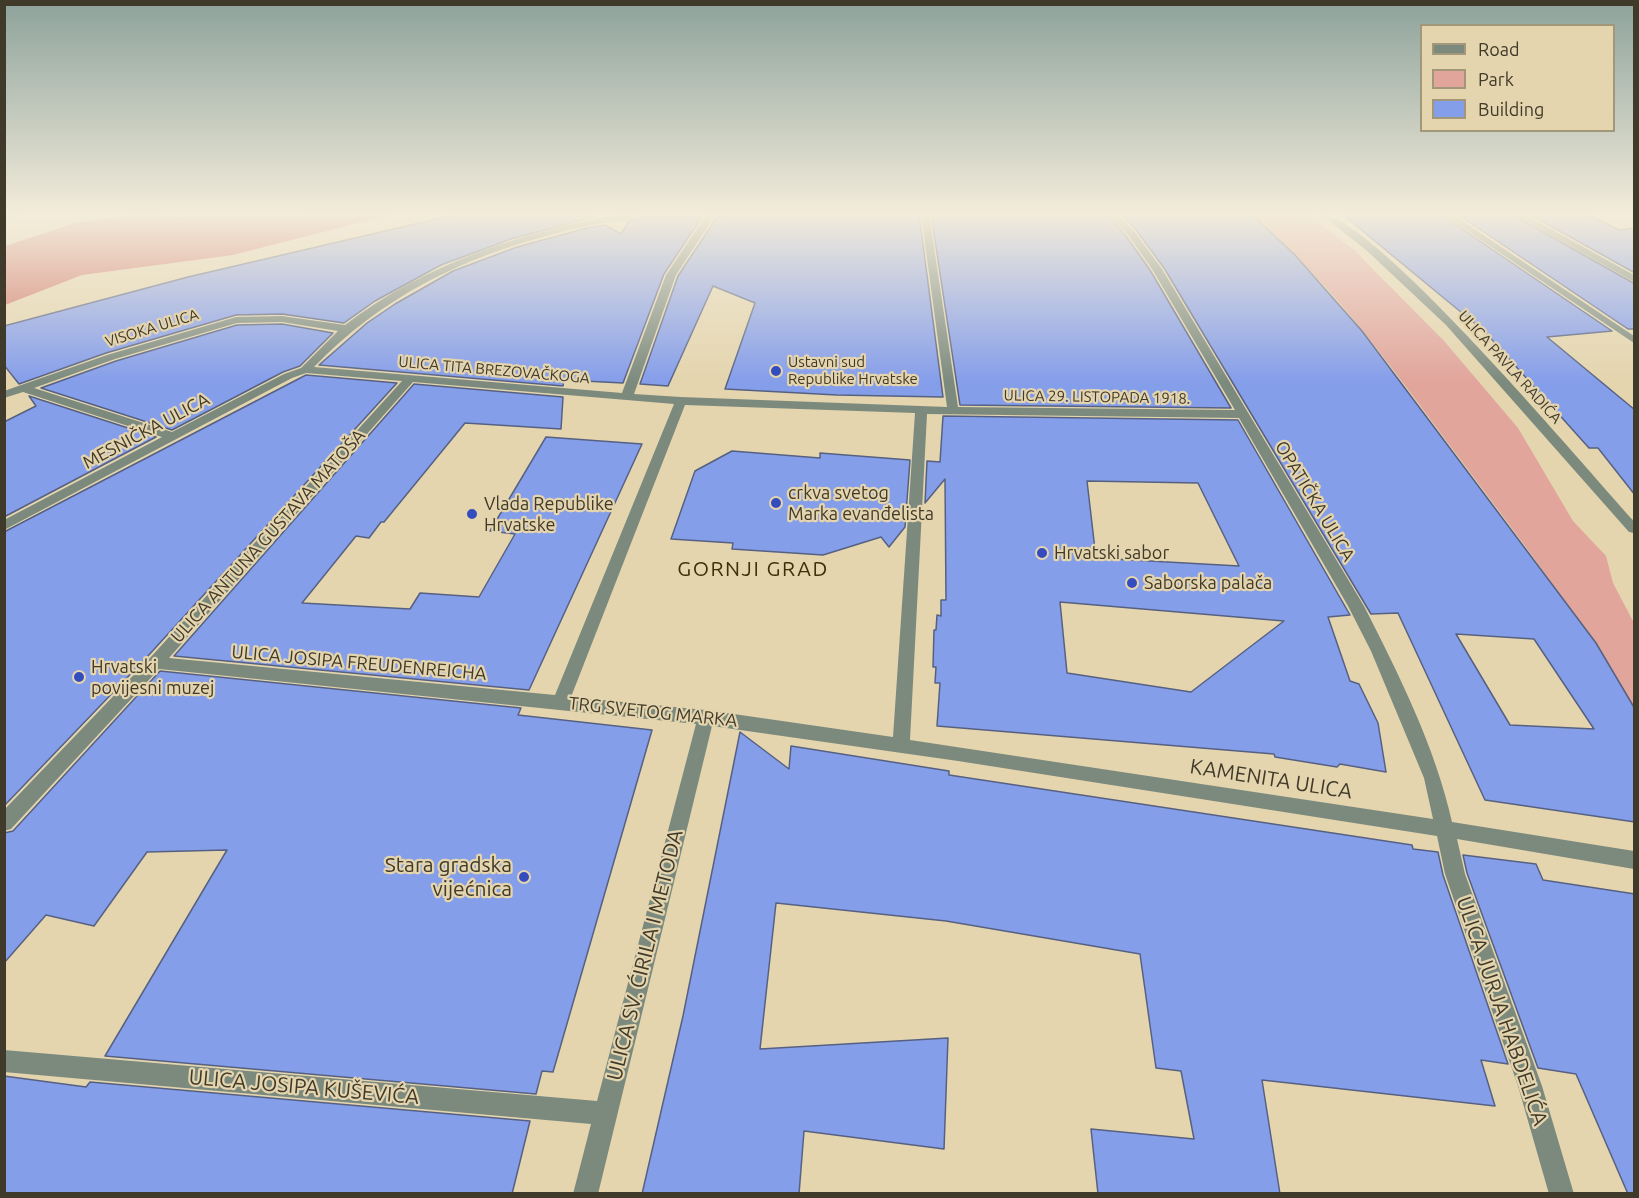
<!DOCTYPE html>
<meta charset="utf-8">
<style>
body{margin:0}
#map{position:relative;width:1639px;height:1198px;overflow:hidden;background:#e4d5ae;font-family:Ubuntu,sans-serif}
canvas{display:block}
.frame{position:absolute;inset:0;border:6px solid #403a2a;pointer-events:none}
.legend{position:absolute;left:1420px;top:24px;width:195px;height:108px;box-sizing:border-box;background:#e4d5ae;border:2px solid #a29779;margin:0;padding:8px 10px;list-style:none;font-size:18px;color:#403a2a}
.legend li{display:flex;align-items:center;gap:12px;height:30px}
.legend b{width:30px;border:2px solid #a29779}
</style>
<div id="map">
<canvas width="1639" height="1198"></canvas>
<div class="frame"></div>
<ul class="legend">
<li><b style="height:8px;background:#7c8a7e"></b>Road</li>
<li><b style="height:16px;background:#e1a59c"></b>Park</li>
<li><b style="height:16px;background:#859eea"></b>Building</li>
</ul>
</div>
<script>
const ctx = document.querySelector('canvas').getContext('2d');
ctx.lineJoin = 'round';
function fill(path, color) {
  ctx.fillStyle = color;
  ctx.fill(path, 'evenodd');
}
function stroke(path, color, width, dash) {
  ctx.strokeStyle = color;
  ctx.lineWidth = width;
  ctx.lineCap = dash ? 'butt' : 'round';
  ctx.setLineDash(dash || []);
  ctx.stroke(path);
}
function label(font, color, halo, rows, align = 'center') {
  ctx.font = font + ' Ubuntu,sans-serif';
  ctx.lineWidth = 4.5;
  ctx.setLineDash([]);
  ctx.textBaseline = 'middle';
  ctx.strokeStyle = halo;
  ctx.fillStyle = color;
  for (const [text, x, y, turn = 0] of rows) {
    ctx.save();
    ctx.translate(x, y);
    ctx.rotate((+turn || 0) * Math.PI / 180);
    ctx.textAlign = isNaN(turn) ? turn : align;
    if (halo) ctx.strokeText(text, 0, 0);
    ctx.fillText(text, 0, 0);
    ctx.restore();
  }
}
const green = new Path2D(`
 M 1249,214 L 1307,214 L 1354,250 L 1445,342 L 1518,428 L 1573,521 L 1606,556 L 1613,583 L 1634,623 L 1634,709 C 1582,619 1519,538 1457,455 C 1394,371 1331,280 1249,214 Z`);
const forest = new Path2D(`
 M 139,214 L 177,217 L 393,214 L 233,255 L 82,275 L 5,305 L 5,246 L 75,223 Z`);
const building = new Path2D(`
 M 458,214 L 588,214 L 593,217 L 511,239 L 441,265 L 375,301 L 344,323 L 282,314 L 236,315 L 106,353 L 19,384 L 4,365 L 4,326 L 188,277 Z
 M 729,214 L 919,214 L 943,397 L 837,395 L 725,389 L 755,303 L 713,286 L 668,386 L 640,384 L 678,276 L 717,217 Z
 M 931,214 L 1106,214 L 1126,236 L 1150,270 L 1231,408 L 960,405 Z
 M 1121,214 L 1251,214 L 1295,255 L 1362,331 L 1596,643 L 1635,709 L 1635,822 L 1485,800 L 1398,613 L 1371,614 L 1164,268 L 1136,230 ZM 1456,634 L 1534,639 L 1594,729 L 1510,725 Z
 M 1342,214 L 1440,214 L 1612,331 L 1547,337 L 1635,410 L 1635,495 L 1598,448 L 1589,448 L 1485,332 Z
 M 1457,214 L 1511,214 L 1635,284 L 1635,329 L 1628,329 Z
 M 1529,214 L 1588,214 L 1619,230 L 1635,228 L 1635,273 Z
 M 643,217 L 702,217 L 664,274 L 623,383 L 564,380 L 563,386 L 319,365 L 367,323 L 395,304 L 453,271 L 517,247 L 587,228 L 605,225 L 621,234 L 629,221 Z
 M 282,324 L 333,333 L 300,366 L 283,372 L 172,430 L 41,388 L 116,361 L 237,325 Z
 M 306,375 L 397,383 L 147,657 L 4,806 L 4,532 Z
 M 414,384 L 563,397 L 561,429 L 465,423 L 384,522 L 381,522 L 369,538 L 356,536 L 302,603 L 410,609 L 420,593 L 479,597 L 515,534 L 490,531 L 546,437 L 642,444 L 529,690 L 174,656 Z
 M 29,396 L 156,437 L 4,517 L 4,422 L 36,406 Z
 M 943,416 L 1238,420 L 1350,615 L 1328,617 L 1350,681 L 1359,684 L 1378,723 L 1386,772 L 1340,764 L 1337,767 L 1275,757 L 1274,754 L 937,726 L 940,683 L 935,683 L 936,667 L 933,667 L 934,630 L 936,630 L 937,615 L 941,616 L 941,600 L 946,600 L 945,479 L 925,503 L 927,461 L 940,462 ZM 1087,481 L 1198,483 L 1239,566 L 1096,558 ZM 1060,602 L 1284,621 L 1191,692 L 1067,673 Z
 M 732,451 L 820,458 L 820,453 L 910,460 L 905,527 L 889,547 L 881,537 L 823,555 L 732,549 L 733,543 L 671,539 L 695,471 Z
 M 160,671 L 521,708 L 518,715 L 652,730 L 553,1072 L 542,1071 L 536,1094 L 105,1056 L 227,850 L 147,852 L 94,926 L 46,915 L 4,963 L 4,833 L 13,831 Z
 M 740,732 L 789,769 L 791,746 L 949,771 L 949,775 L 1412,845 L 1413,849 L 1438,852 L 1443,875 L 1508,1064 L 1481,1060 L 1495,1106 L 1262,1080 L 1280,1194 L 1098,1194 L 1091,1129 L 1194,1139 L 1181,1071 L 1156,1068 L 1140,954 L 946,921 L 776,903 L 760,1049 L 948,1038 L 944,1149 L 804,1131 L 799,1194 L 642,1194 L 683,1016 Z
 M 1463,855 L 1536,864 L 1543,880 L 1635,894 L 1635,1194 L 1628,1194 L 1576,1074 L 1538,1068 L 1467,873 Z
 M 4,1076 L 86,1087 L 90,1082 L 530,1121 L 512,1194 L 4,1194 Z`);
const minor = new Path2D(`
 M 8,214 L 21,214 L 4,221 L 4,216 Z
 M 622,214 L 644,214 C 634,220 620,220 609,222 C 589,225 569,230 550,235 C 458,259 380,299 314,367 L 622,393 L 666,275 L 707,214 L 716,214 L 676,275 L 634,394 L 681,397 L 947,407 L 921,214 L 929,214 L 958,407 L 1235,410 L 1152,269 L 1128,235 L 1108,214 L 1117,214 L 1134,231 L 1162,269 L 1364,606 C 1399,675 1435,746 1452,822 L 1634,851 L 1634,869 L 1457,839 L 1465,874 L 1542,1086 L 1574,1194 L 1549,1194 L 1518,1086 L 1445,874 L 1437,836 L 958,761 L 712,726 L 598,1194 L 573,1194 L 591,1124 L 4,1072 L 4,1050 L 597,1101 L 696,724 L 159,669 L 11,829 L 4,831 L 4,810 L 149,659 L 402,381 L 306,373 L 292,378 L 4,530 L 4,520 L 162,437 L 23,392 L 4,398 L 4,391 L 107,355 L 236,317 L 282,316 L 345,325 C 426,263 522,232 622,214 ZM 282,322 L 338,331 L 301,368 L 284,374 L 172,432 L 34,388 L 115,359 L 237,323 ZM 413,382 L 674,404 L 555,695 L 169,658 ZM 685,405 L 915,413 L 893,737 L 706,710 L 571,697 ZM 927,414 L 1239,418 L 1348,606 L 1371,651 L 1424,778 L 1433,819 L 910,740 Z
 M 1320,214 C 1373,214 1588,471 1634,521 L 1634,533 L 1629,532 L 1446,325 L 1365,249 Z
 M 1442,214 L 1452,214 L 1634,336 L 1634,343 Z
 M 1513,214 L 1524,214 L 1634,275 L 1634,282 Z`);
const markers = [
 [776,371,6,"#354cbe"],
 [776,503,6,"#354cbe"],
 [472,514,6,"#354cbe"],
 [1042,553,6,"#354cbe"],
 [1132,583,6,"#354cbe"],
 [79,677,6,"#354cbe"],
 [524,877,6,"#354cbe"]
];
const farStreetnames = [
 ["VISOKA ULICA",152,328,-17],
 ["ULICA PAVLA RADIĆA",1510,367,48],
 ["ULICA TITA BREZOVAČKOGA",494,370,5],
 ["ULICA 29. LISTOPADA 1918.",1097,397,1]
];
const farPoinames = [
 ["Ustavni sud",788,362],
 ["Republike Hrvatske",788,379]
];
const streetNames = [
 ["MESNIČKA ULICA",146,431,-28],
 ["OPATIČKA ULICA",1315,501,59],
 ["ULICA ANTUNA GUSTAVA MATOŠA",268,536,-48],
 ["ULICA JOSIPA FREUDENREICHA",359,663,5],
 ["TRG SVETOG MARKA",653,712,6]
];
const poiNames = [
 ["crkva svetog",788,493],
 ["Marka evanđelista",788,514],
 ["Vlada Republike",484,504],
 ["Hrvatske",484,525],
 ["Hrvatski sabor",1054,553],
 ["Saborska palača",1144,583],
 ["Hrvatski",91,667],
 ["povijesni muzej",91,688]
];
const quarterNames = [
 ["GORNJI GRAD",753,569]
];
const nearStreetnames = [
 ["KAMENITA ULICA",1271,779,9],
 ["ULICA SV. ĆIRILA I METODA",645,955,-76],
 ["ULICA JURJA HABDELIĆA",1502,1011,71],
 ["ULICA JOSIPA KUŠEVIĆA",304,1087,5]
];
const nearPoinames = [
 ["Stara gradska",512,865],
 ["vijećnica",512,889]
];
fill(green, '#e1a59c');
fill(forest, '#d07669');
fill(building, '#859eea');
stroke(building, '#566182', 1.5);
fill(minor, '#7c8a7e');
const sky = ctx.createLinearGradient(0, 0, 0, 382);
sky.addColorStop(0, '#8da29b');
sky.addColorStop(0.56, '#f3ecdb');
sky.addColorStop(1, '#f3ecdb00');
ctx.fillStyle = sky;
ctx.fillRect(0, 0, 1639, 382);
for (const [x, y, r, color] of markers) {
  const dot = new Path2D();
  dot.arc(x, y, r, 0, 2 * Math.PI);
  ctx.fillStyle = color;
  ctx.fill(dot);
  stroke(dot, '#e4d5ae', 2);
}
label('15px', '#403a2a', '#e4d5ae', farStreetnames);
label('15px', '#403a2a', '#e4d5ae', farPoinames, 'left');
label('18px', '#403a2a', '#e4d5ae', streetNames);
label('18px', '#403a2a', '#e4d5ae', poiNames, 'left');
ctx.letterSpacing = '1.5px';
label('21px', '#3c300c', '#e4d5ae', quarterNames);
ctx.letterSpacing = '0px';
label('21px', '#403a2a', '#e4d5ae', nearStreetnames);
label('21px', '#403a2a', '#e4d5ae', nearPoinames, 'right');
</script>
